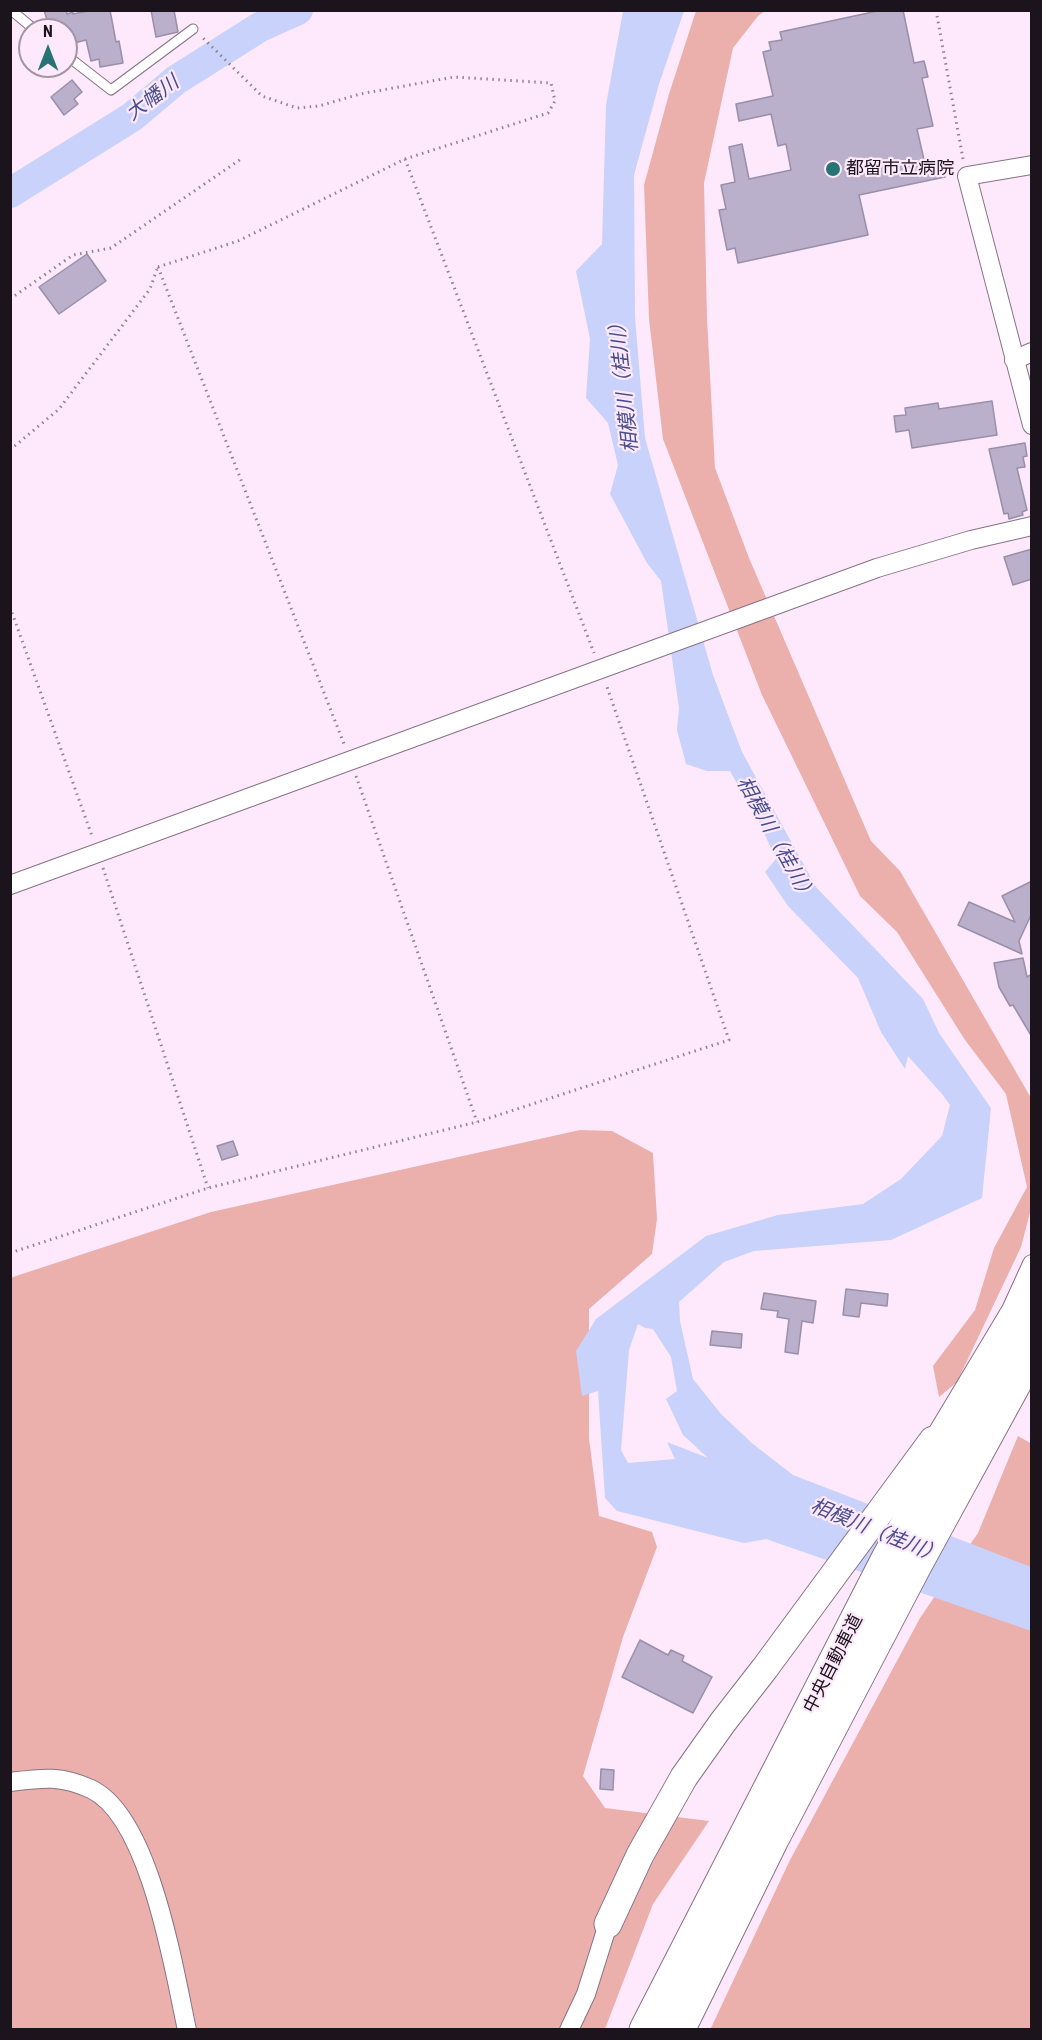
<!DOCTYPE html>
<meta charset="utf-8">
<style>
body{margin:0}
#map{position:relative;width:1042px;height:2040px;overflow:hidden;background:#fde9fb;font-family:"Roboto Condensed",sans-serif}
canvas{display:block}
.frame{position:absolute;inset:0;border:12px solid #1c141c;pointer-events:none}
.north{position:absolute;left:18px;top:18px;width:60px;height:60px;box-sizing:border-box;background:#fde9fb;border:2px solid #a394a2;border-radius:50%;rotate:0deg;font-size:16px;font-weight:700;line-height:24px;text-align:center;color:#1c141c}
.north::after{content:'';display:block;margin:auto;width:21px;height:27px;background:#287374;clip-path:polygon(50% 0,100% 100%,50% 72%,0 100%)}
</style>
<div id="map">
<canvas width="1042" height="2040"></canvas>
<div class="frame"></div>
<div class="north">N</div>
</div>
<script>
const ctx = document.querySelector('canvas').getContext('2d');
ctx.lineJoin = 'round';
function fill(path, color) {
  ctx.fillStyle = color;
  ctx.fill(path, 'evenodd');
}
function stroke(path, color, width, dash) {
  ctx.strokeStyle = color;
  ctx.lineWidth = width;
  ctx.lineCap = dash ? 'butt' : 'round';
  ctx.setLineDash(dash || []);
  ctx.stroke(path);
}
function label(font, color, halo, rows, align = 'center') {
  ctx.font = font + ' "Roboto Condensed","Noto Sans JP",sans-serif';
  ctx.lineWidth = 4.5;
  ctx.setLineDash([]);
  ctx.textBaseline = 'middle';
  ctx.strokeStyle = halo;
  ctx.fillStyle = color;
  for (const [text, x, y, turn = 0] of rows) {
    ctx.save();
    ctx.translate(x, y);
    ctx.rotate((+turn || 0) * Math.PI / 180);
    ctx.textAlign = isNaN(turn) ? turn : align;
    if (halo) ctx.strokeText(text, 0, 0);
    ctx.fillText(text, 0, 0);
    ctx.restore();
  }
}
const green = new Path2D(`
 M 696,11 L 765,11 L 758,16 L 733,48 L 704,183 L 707,319 L 715,468 L 749,558 L 871,841 L 900,871 L 1031,1098 L 1031,1209 L 1021,1247 L 957,1382 L 939,1397 L 933,1366 L 975,1310 L 994,1248 L 1027,1187 L 1006,1094 L 965,1040 L 897,932 L 860,896 L 762,695 L 663,439 L 649,319 L 644,185 L 669,94 Z
 M 580,1130 L 612,1131 L 653,1153 L 657,1219 L 652,1254 L 589,1309 L 589,1438 L 599,1516 L 652,1532 L 657,1547 L 623,1637 L 583,1776 L 605,1808 L 709,1821 L 653,1904 L 605,2029 L 11,2029 L 10,1278 L 211,1212 Z
 M 1018,1436 L 1032,1444 L 1031,2029 L 710,2030 L 789,1862 L 920,1618 L 978,1533 Z`);
const water = new Path2D(`
 M 623,11 L 684,11 L 659,84 L 634,175 L 635,317 L 645,438 L 713,675 L 742,752 L 816,887 L 923,999 L 939,1033 L 991,1108 L 982,1198 L 891,1240 L 754,1251 L 724,1262 L 679,1302 L 680,1321 L 693,1379 L 721,1414 L 753,1444 L 793,1475 L 1031,1567 L 1031,1631 L 766,1539 L 744,1543 L 617,1511 L 605,1498 L 598,1391 L 582,1396 L 576,1351 L 596,1319 L 706,1236 L 778,1215 L 863,1204 L 901,1179 L 942,1136 L 950,1105 L 942,1094 L 908,1056 L 905,1069 L 881,1032 L 858,978 L 788,906 L 765,872 L 776,859 L 759,822 L 730,771 L 707,771 L 686,764 L 677,730 L 679,708 L 661,581 L 647,563 L 610,494 L 618,465 L 608,423 L 586,398 L 590,339 L 576,271 L 602,244 L 606,105 ZM 638,1324 L 645,1328 L 653,1329 L 671,1357 L 677,1391 L 666,1399 L 683,1435 L 708,1458 L 667,1442 L 675,1459 L 628,1463 L 621,1450 L 629,1350 Z`);
const river = new Path2D(`
 M 10,193 L 132,117 L 176,80 L 260,27 L 298,10`);
const building = new Path2D(`
 M 44,10 L 66,10 L 67,14 L 73,12 L 73,14 L 93,10 L 110,10 L 116,42 L 119,41 L 123,63 L 100,67 L 99,59 L 91,61 L 86,40 L 66,45 L 66,30 L 50,30 Z
 M 151,10 L 174,10 L 178,32 L 156,37 Z
 M 882,10 L 903,10 L 914,63 L 924,61 L 928,77 L 922,78 L 933,126 L 917,129 L 925,164 L 941,161 L 945,177 L 859,195 L 868,235 L 738,263 L 735,248 L 727,250 L 719,210 L 726,209 L 721,185 L 735,182 L 729,147 L 742,144 L 749,179 L 791,170 L 786,144 L 778,146 L 771,114 L 739,121 L 736,104 L 773,96 L 763,52 L 771,50 L 769,42 L 782,40 L 780,32 Z
 M 72,80 L 82,92 L 74,99 L 78,104 L 64,115 L 51,97 Z
 M 87,254 L 106,281 L 59,314 L 39,287 Z
 M 992,401 L 997,435 L 912,448 L 909,430 L 896,432 L 894,416 L 906,415 L 905,408 L 938,403 L 939,409 Z
 M 1025,443 L 1027,456 L 1023,457 L 1025,467 L 1017,468 L 1027,510 L 1022,512 L 1023,515 L 1009,519 L 1008,513 L 1004,514 L 989,449 Z
 M 1032,549 L 1032,579 L 1013,585 L 1004,557 Z
 M 1032,881 L 1032,913 L 1019,941 L 1022,954 L 958,925 L 969,902 L 1015,922 L 1002,896 Z
 M 1023,958 L 1027,977 L 1032,974 L 1032,1037 L 1013,1005 L 1010,1006 L 999,987 L 994,963 Z
 M 233,1141 L 238,1155 L 222,1160 L 217,1146 Z
 M 846,1289 L 888,1294 L 887,1306 L 861,1303 L 859,1317 L 843,1315 Z
 M 764,1293 L 816,1301 L 813,1323 L 802,1321 L 798,1354 L 785,1352 L 789,1319 L 777,1317 L 778,1311 L 761,1309 Z
 M 712,1331 L 742,1334 L 741,1348 L 710,1345 Z
 M 640,1640 L 668,1655 L 671,1650 L 684,1656 L 682,1661 L 712,1677 L 693,1713 L 622,1677 Z
 M 601,1769 L 614,1770 L 613,1790 L 600,1789 Z`);
const path = new Path2D(`
 M 936,10 L 963,159
 M 405,159 L 594,653
 M 158,267 L 344,744
 M 158,267 L 238,241 L 405,159 L 548,113 L 555,101 L 551,83 L 454,77 L 360,94 L 319,106 L 297,108 L 262,96 L 202,37
 M 10,299 L 73,255 L 111,248 L 241,159
 M 10,450 L 59,409 L 150,289 L 157,269
 M 10,607 L 92,836
 M 356,776 L 477,1122
 M 103,868 L 208,1188
 M 10,1253 L 208,1188 L 477,1122 L 729,1040 L 606,684`);
const lane = new Path2D(`
 M 11,10 L 35,30
 M 66,55 L 111,90 L 193,29`);
const street = new Path2D(`
 M 1032,165 L 967,176 L 1032,425
 M 1014,360 L 1032,352
 M 10,885 L 877,568 L 971,540 L 1032,526
 M 933,1440 L 1011,1310 L 1032,1264
 M 10,1782 C 42,1778 60,1775 91,1789 C 150,1817 174,1970 187,2030
 M 569,2030 L 586,1994 L 608,1924`);
const secondary = new Path2D(`
 M 608,1924 L 640,1855 L 684,1777 L 723,1722 L 765,1668 L 933,1440`);
const highway = new Path2D(`
 M 646,2030 L 889,1557 L 1032,1303
 M 678,2030 L 772,1839 L 914,1567 L 1032,1351`);
const markers = [
 [833,169,8,"#287374"]
];
const poiNames = [
 ["都留市立病院",846,169]
];
const streetNames = [
 ["中央自動車道",834,1664,-63]
];
const waterNames = [
 ["大幡川",153,99,-37],
 ["相模川（桂川）",625,383,-96],
 ["相模川（桂川）",775,840,61],
 ["相模川（桂川）",876,1532,22]
];
fill(green, '#ebafac');
fill(water, '#c9d2fa');
stroke(river, '#c9d2fa', 30);
fill(building, '#bab0cb');
stroke(building, '#998faa', 1.5);
stroke(lane, '#887286', 11);
stroke(street, '#887286', 20);
stroke(secondary, '#887286', 29);
stroke(highway, '#887286', 35);
stroke(path, '#918290', 3, [1.5, 4.5]);
stroke(lane, '#fff', 9);
stroke(street, '#fff', 18);
stroke(secondary, '#fff', 27);
stroke(highway, '#fff', 33);
for (const [x, y, r, color] of markers) {
  const dot = new Path2D();
  dot.arc(x, y, r, 0, 2 * Math.PI);
  ctx.fillStyle = color;
  ctx.fill(dot);
  stroke(dot, '#fde9fb', 2);
}
label('18px', '#1c141c', '#fde9fb', poiNames, 'left');
label('18px', '#1c141c', '#fde9fb', streetNames);
label('italic 20px', '#464e8c', '#fde9fb', waterNames);
</script>
